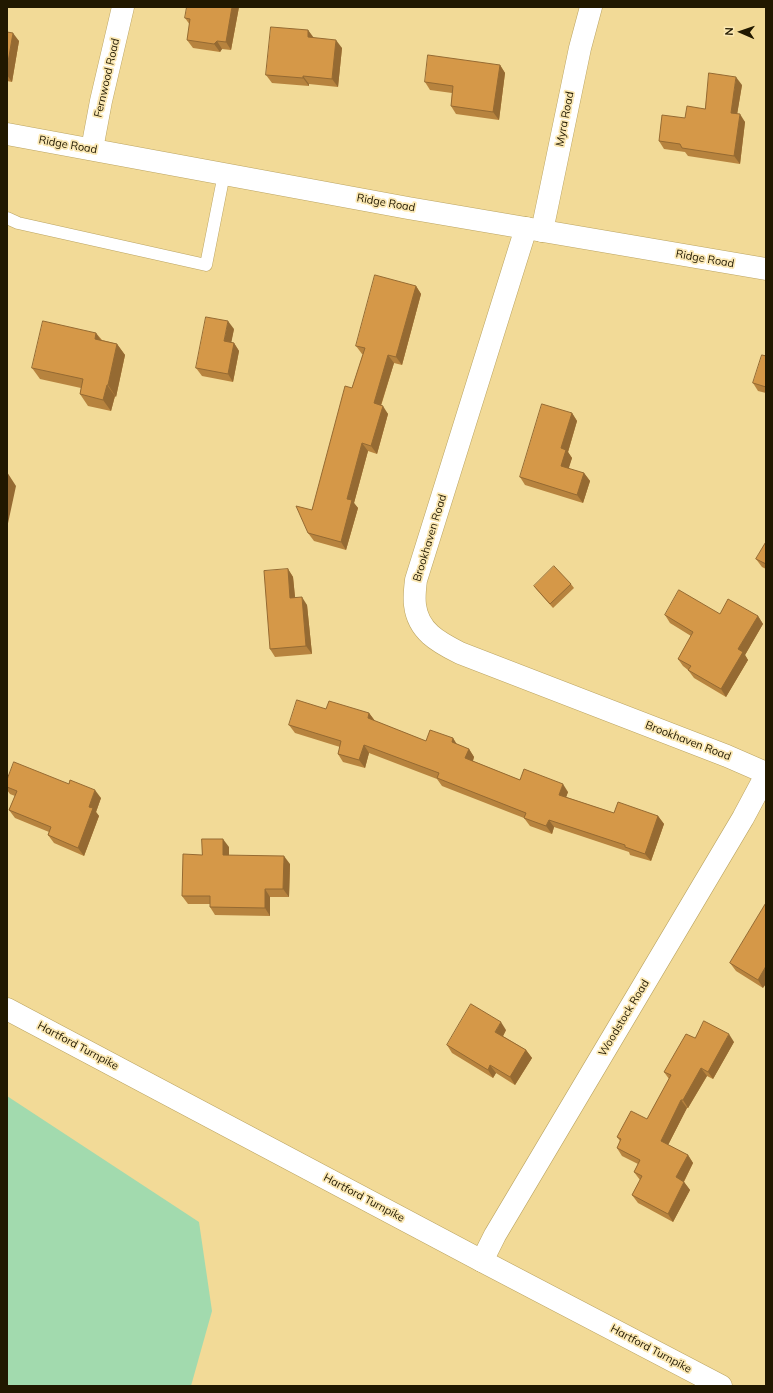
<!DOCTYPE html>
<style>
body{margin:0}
#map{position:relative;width:773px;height:1393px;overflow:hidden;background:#f2da97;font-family:Mulish,sans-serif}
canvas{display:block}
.frame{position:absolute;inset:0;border:8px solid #211800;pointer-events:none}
.north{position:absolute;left:721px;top:12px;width:40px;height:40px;-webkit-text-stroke:3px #fbe8b3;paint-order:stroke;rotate:272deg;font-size:11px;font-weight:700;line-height:16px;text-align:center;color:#211800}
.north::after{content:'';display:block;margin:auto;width:14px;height:18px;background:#211800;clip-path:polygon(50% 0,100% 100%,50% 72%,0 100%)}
</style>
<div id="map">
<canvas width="773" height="1393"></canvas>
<div class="frame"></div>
<div class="north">N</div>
</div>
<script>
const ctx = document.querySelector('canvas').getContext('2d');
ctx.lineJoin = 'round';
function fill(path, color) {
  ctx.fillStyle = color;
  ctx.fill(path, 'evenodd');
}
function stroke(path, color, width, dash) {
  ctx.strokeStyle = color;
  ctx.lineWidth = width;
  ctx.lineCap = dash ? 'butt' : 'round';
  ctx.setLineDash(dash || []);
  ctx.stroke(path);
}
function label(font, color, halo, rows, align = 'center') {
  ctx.font = font + ' Mulish,sans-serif';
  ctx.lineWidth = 3.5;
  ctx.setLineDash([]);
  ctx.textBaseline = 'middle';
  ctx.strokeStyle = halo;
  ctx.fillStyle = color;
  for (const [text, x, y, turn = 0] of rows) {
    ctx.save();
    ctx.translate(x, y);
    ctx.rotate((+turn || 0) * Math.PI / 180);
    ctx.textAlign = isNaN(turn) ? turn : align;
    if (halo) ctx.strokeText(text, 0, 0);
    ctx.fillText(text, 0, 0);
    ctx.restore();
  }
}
const green = new Path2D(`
 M 7,1096 L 199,1222 L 212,1311 L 191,1386 L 7,1386 Z`);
const service = new Path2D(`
 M 7,218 L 18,223 L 206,265 L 224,174`);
const minor = new Path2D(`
 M 92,149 L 101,101 L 123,7
 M 526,228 L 416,580 C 415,588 414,597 415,605 C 418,631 438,642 460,653 L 727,756 L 766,773
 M 542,231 L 580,48 L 591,7
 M 482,1261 L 495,1235 L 743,818 L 766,775`);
const secondary = new Path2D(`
 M 7,134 L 408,208 L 766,269
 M 7,1009 L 482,1261 L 721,1386`);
const wall = new Path2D(`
 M 239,7 L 231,50 L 222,49 L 220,52 L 193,48 L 187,40 L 190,25 L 185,18 Z
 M 308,30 L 313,38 L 342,48 L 338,87 L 309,84 L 309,86 L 272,83 L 266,75 Z
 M 7,32 L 19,41 L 12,82 L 7,81 Z
 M 500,65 L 505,73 L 499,120 L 456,114 L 451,106 L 452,93 L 430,90 L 425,82 Z
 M 742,85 L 737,114 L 745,122 L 740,164 L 688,156 L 685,152 L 664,149 L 659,141 L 685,118 L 705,109 Z
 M 416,286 L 421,294 L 402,365 L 394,363 L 381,406 L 388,414 L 377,454 L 368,451 L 354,503 L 358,508 L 346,550 L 314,541 L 308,533 L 312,510 L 352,388 L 363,354 L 362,354 L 356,346 Z
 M 234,329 L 231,342 L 234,343 L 239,351 L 233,382 L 202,376 L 196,368 Z
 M 96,333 L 102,340 L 117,344 L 125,355 L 116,397 L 115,396 L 111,411 L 88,406 L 80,394 L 81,388 L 40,379 L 32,368 Z
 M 766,356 L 766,393 L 758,391 L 753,383 Z
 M 572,413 L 577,421 L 568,452 L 572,458 L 568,469 L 584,473 L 590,481 L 583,503 L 525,485 L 520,477 Z
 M 766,542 L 766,569 L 762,567 L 756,559 Z
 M 288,569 L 293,577 L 295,598 L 307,605 L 312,654 L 275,657 L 270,649 Z
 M 571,584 L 574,588 L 553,608 L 537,590 L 534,586 Z
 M 720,614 L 758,616 L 763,624 L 745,655 L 748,660 L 726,697 L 694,678 L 688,670 L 683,666 L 678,659 L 691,636 L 670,623 L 665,615 Z
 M 326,709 L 369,713 L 375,721 L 426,741 L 453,738 L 456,744 L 469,749 L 474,757 L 473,761 L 520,780 L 568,792 L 566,797 L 614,813 L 658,816 L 664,824 L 651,861 L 630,855 L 629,852 L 554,827 L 552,834 L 530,826 L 524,818 L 442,786 L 437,779 L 369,753 L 365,768 L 343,762 L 338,754 L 340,747 L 295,733 L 289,725 Z
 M 7,780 L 101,798 L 96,812 L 99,816 L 84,856 L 54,843 L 48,835 L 49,832 L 15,818 L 9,810 L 15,796 L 10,794 L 7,790 Z
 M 229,847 L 229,856 L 290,864 L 289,897 L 270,897 L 270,916 L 215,915 L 210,907 L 210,904 L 188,904 L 182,896 L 202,855 Z
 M 766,903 L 763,988 L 736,971 L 730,963 Z
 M 506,1030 L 503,1036 L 526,1050 L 532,1058 L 515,1085 L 496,1073 L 493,1078 L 452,1053 L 447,1045 Z
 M 695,1038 L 734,1042 L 713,1079 L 707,1076 L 688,1108 L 687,1108 L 668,1145 L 688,1155 L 693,1163 L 684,1182 L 690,1190 L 673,1222 L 638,1203 L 632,1195 L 640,1180 L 634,1172 L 638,1164 L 622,1156 L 617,1148 L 620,1141 L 617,1137 L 647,1119 L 669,1079 L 664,1072 Z`);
const shadedWall = new Path2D(`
 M 232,7 L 239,7 L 231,50 L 226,42 Z
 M 308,30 L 314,38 L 308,37 Z
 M 13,33 L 19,41 L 12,82 L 7,75 L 7,68 Z
 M 336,40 L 342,48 L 338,87 L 332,79 Z
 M 217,41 L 222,49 L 220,52 L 214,44 Z
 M 500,65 L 505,73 L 499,120 L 493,112 Z
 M 303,76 L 309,84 L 309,86 L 303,78 Z
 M 736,77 L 742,85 L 736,121 L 731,113 Z
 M 740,114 L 745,122 L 740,164 L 734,156 Z
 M 416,286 L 421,294 L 402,365 L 396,357 Z
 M 228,321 L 234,329 L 230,349 L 224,341 Z
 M 96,333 L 104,345 L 95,339 Z
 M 234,343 L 239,351 L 233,382 L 228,374 Z
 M 117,344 L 125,355 L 116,397 L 108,385 Z
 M 388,355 L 394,363 L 379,411 L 374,403 Z
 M 107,385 L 115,396 L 111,411 L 103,400 Z
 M 383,406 L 388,414 L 377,454 L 371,446 Z
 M 572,413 L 577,421 L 568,452 L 572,458 L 567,474 L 561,466 L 561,448 Z
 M 362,443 L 368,451 L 354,503 L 358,508 L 346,550 L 341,542 L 347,499 Z
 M 7,472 L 16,486 L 7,528 Z
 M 584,473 L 590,481 L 583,503 L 577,495 Z
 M 288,569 L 293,577 L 296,606 L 290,598 Z
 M 302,597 L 307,605 L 312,654 L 306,646 Z
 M 758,616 L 763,624 L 745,655 L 748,660 L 726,697 L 721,689 L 738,649 Z
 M 369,713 L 375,721 L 368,718 Z
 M 453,738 L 458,746 L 452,742 Z
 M 364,745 L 369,753 L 365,768 L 359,760 Z
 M 469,749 L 474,757 L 471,766 L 465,758 Z
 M 563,784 L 568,792 L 564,803 L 559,795 Z
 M 95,790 L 101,798 L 96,812 L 99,816 L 84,856 L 78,848 L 89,807 Z
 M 658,816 L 664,824 L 651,861 L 645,854 Z
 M 549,820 L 554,827 L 552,834 L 546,826 Z
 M 223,839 L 229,847 L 229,863 L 223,855 Z
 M 284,856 L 290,864 L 289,897 L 283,889 Z
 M 265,889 L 270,897 L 270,916 L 265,908 Z
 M 766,966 L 766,984 L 763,988 L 758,980 Z
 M 501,1022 L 506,1030 L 501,1040 L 495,1032 Z
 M 729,1034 L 734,1042 L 713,1079 L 708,1072 Z
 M 526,1050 L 532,1058 L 515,1085 L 510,1077 Z
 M 490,1065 L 496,1073 L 493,1078 L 488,1070 Z
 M 701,1068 L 707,1076 L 688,1108 L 683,1100 Z
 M 681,1100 L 687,1108 L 666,1149 L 661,1141 Z
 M 688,1155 L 693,1163 L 682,1185 L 676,1177 Z
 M 684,1182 L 690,1190 L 673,1222 L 668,1214 Z`);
const building = new Path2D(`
 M 187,7 L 232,7 L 226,42 L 217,41 L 214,44 L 187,40 L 190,19 L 185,18 Z
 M 271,27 L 308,30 L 308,37 L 336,40 L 332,79 L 303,76 L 303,78 L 266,75 Z
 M 7,32 L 13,33 L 7,68 Z
 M 428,55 L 500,65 L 493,112 L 451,106 L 453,86 L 425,82 Z
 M 709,73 L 736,77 L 731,113 L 740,114 L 734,156 L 682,148 L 680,144 L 659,141 L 662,115 L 685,118 L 687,106 L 705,109 Z
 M 375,275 L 416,286 L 396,357 L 388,355 L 374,403 L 383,406 L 371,446 L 362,443 L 347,499 L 352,500 L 341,542 L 308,533 L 296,506 L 312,510 L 345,386 L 352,388 L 365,348 L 356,346 Z
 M 206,317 L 228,321 L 224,341 L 234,343 L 228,374 L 196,368 Z
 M 43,321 L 96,333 L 95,339 L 117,344 L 108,385 L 107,385 L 103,400 L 80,394 L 83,379 L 32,368 Z
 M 762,355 L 766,356 L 766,387 L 753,383 Z
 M 542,404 L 572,413 L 561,448 L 566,450 L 561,466 L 584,473 L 577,495 L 520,477 Z
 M 766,542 L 766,564 L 756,559 Z
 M 554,566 L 571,584 L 550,604 L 534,586 Z
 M 288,569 L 290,598 L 302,597 L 306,646 L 270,649 L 264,571 Z
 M 679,590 L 720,614 L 728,599 L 758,616 L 738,649 L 743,652 L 721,689 L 688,670 L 691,666 L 678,659 L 693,632 L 665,615 Z
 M 297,700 L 326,709 L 329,701 L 369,713 L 368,718 L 426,741 L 430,730 L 453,738 L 452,742 L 469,749 L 465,758 L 520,780 L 524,769 L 563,784 L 559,795 L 614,813 L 618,802 L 658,816 L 645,854 L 625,847 L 625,845 L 549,820 L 546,826 L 524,818 L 526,813 L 437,778 L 439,773 L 364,745 L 359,760 L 338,754 L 341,741 L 289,725 Z
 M 14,762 L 69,784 L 70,780 L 95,790 L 89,807 L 93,808 L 78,848 L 48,835 L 51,827 L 9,810 L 17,791 L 7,787 L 7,780 Z
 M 202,839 L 223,839 L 223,855 L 284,856 L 283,889 L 265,889 L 265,908 L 210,907 L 210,896 L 182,896 L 183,854 L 202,855 Z
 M 766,903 L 766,966 L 758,980 L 730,963 Z
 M 471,1004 L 501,1022 L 495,1032 L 526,1050 L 510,1077 L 490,1065 L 488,1070 L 447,1045 Z
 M 704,1021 L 729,1034 L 708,1072 L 701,1068 L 683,1100 L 681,1100 L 661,1141 L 688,1155 L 676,1177 L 684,1182 L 668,1214 L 632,1195 L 642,1176 L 634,1172 L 640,1160 L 617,1148 L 621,1139 L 617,1137 L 631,1111 L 647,1119 L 671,1075 L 664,1072 L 686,1034 L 695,1038 Z`);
const streetNames = [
 ["Fernwood Road",107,78,-77],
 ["Myra Road",565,119,-79],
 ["Ridge Road",68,145,10],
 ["Ridge Road",386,203,10],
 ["Ridge Road",705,259,10],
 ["Brookhaven Road",430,538,-73],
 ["Brookhaven Road",688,741,21],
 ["Woodstock Road",624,1018,-59],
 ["Hartford Turnpike",78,1046,28],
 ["Hartford Turnpike",364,1198,28],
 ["Hartford Turnpike",651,1349,28]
];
fill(green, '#a2daae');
stroke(service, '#bba462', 13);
stroke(minor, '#bba462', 23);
stroke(secondary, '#bba462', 23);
stroke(service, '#fff', 12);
stroke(minor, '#fff', 22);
stroke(secondary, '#fff', 22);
fill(wall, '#b7833e');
fill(shadedWall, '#956a32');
fill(building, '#d59848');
stroke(building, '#956a32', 1);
label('11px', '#211800', '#fbe8b3', streetNames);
</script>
